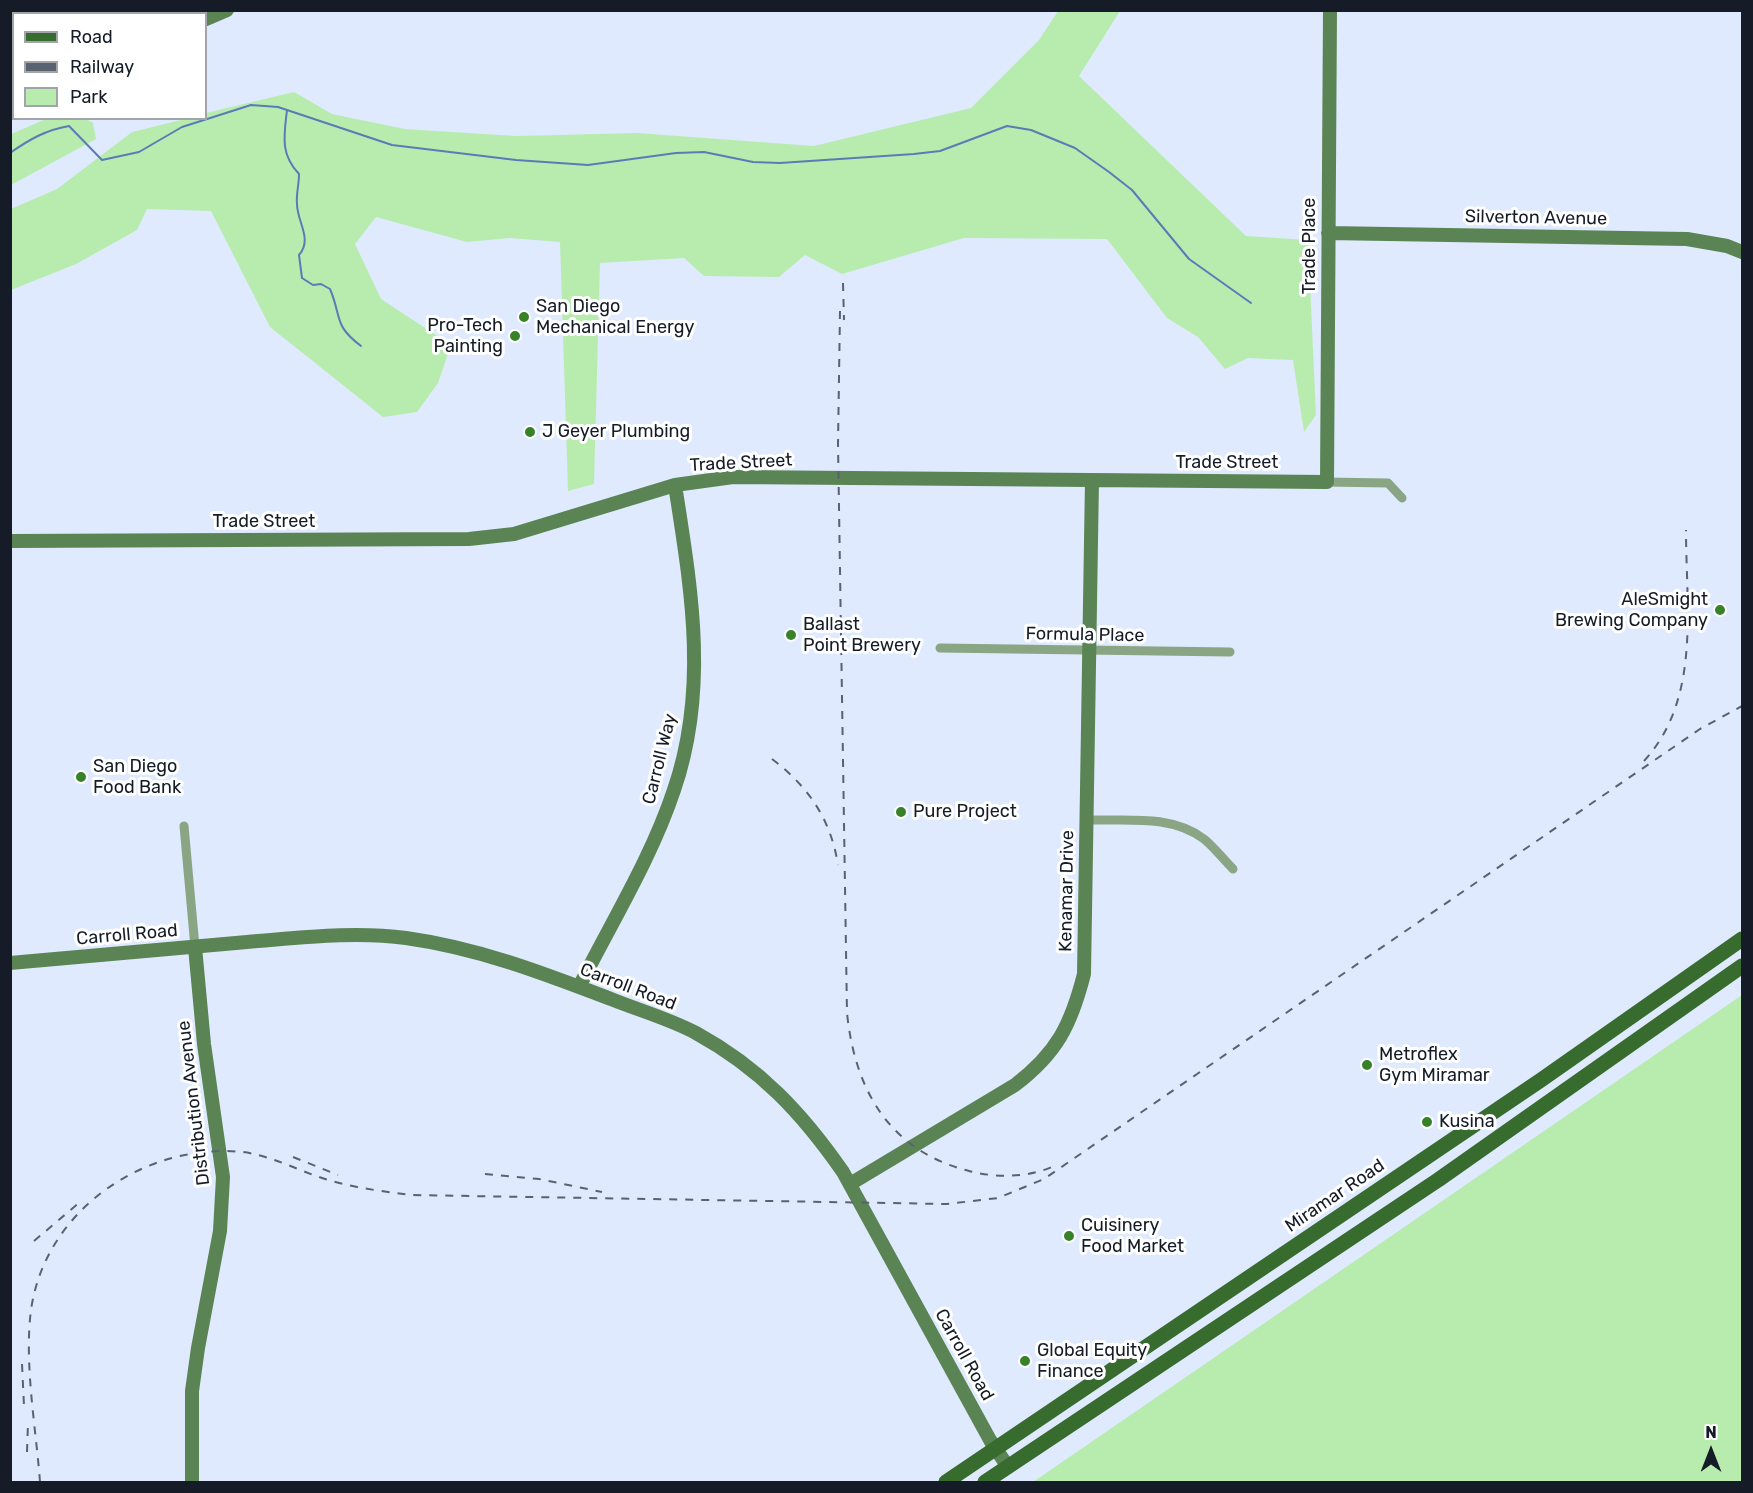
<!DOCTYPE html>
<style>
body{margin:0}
#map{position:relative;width:1753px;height:1493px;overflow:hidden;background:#dfeafe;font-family:Rubik,sans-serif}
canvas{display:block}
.frame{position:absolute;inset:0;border:12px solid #151c27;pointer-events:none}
.legend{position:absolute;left:12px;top:12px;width:195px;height:108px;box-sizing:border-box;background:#fff;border:2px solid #a1a4a9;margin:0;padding:8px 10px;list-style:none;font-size:18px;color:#151c27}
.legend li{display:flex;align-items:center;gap:12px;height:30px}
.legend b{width:30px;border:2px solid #a1a4a9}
.north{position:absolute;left:1681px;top:1421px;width:60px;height:60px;-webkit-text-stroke:4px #fff;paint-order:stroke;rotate:0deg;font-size:16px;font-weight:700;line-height:24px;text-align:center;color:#151c27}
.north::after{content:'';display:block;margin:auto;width:21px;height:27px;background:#151c27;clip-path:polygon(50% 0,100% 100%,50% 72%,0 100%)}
</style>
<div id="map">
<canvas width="1753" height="1493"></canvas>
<div class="frame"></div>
<ul class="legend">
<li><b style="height:8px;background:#386b2e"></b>Road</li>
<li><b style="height:8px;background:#5a6270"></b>Railway</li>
<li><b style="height:16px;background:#b8ecae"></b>Park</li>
</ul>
<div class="north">N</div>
</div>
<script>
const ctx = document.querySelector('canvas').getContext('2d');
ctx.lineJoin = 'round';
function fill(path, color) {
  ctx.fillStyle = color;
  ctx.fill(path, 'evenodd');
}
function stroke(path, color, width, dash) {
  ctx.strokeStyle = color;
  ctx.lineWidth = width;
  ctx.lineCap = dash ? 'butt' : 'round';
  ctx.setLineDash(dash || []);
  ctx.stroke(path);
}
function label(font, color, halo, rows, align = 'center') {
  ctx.font = font + ' Rubik,sans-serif';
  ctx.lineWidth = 6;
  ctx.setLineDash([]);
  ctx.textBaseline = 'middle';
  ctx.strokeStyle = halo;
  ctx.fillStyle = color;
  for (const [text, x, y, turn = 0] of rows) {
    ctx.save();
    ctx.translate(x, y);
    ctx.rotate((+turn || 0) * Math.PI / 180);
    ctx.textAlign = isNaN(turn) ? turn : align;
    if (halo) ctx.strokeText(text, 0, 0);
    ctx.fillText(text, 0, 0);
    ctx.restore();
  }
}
const green = new Path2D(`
 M 1058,11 L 1120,11 L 1079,76 L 1246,236 L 1308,240 L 1316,415 L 1304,432 L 1293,360 L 1248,358 L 1225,369 L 1198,337 L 1167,318 L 1107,239 L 964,238 L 842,274 L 805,255 L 779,277 L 704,276 L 684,258 L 600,263 L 594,484 L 568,491 L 560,242 L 510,238 L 467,242 L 376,217 L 355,244 L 381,299 L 451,345 L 438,383 L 417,412 L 383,417 L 270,327 L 211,211 L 147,209 L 137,230 L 76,264 L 11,290 L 11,209 L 57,189 L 132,132 L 185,119 L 206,118 L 206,113 L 294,92 L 332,114 L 405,129 L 516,136 L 637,133 L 814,146 L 971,108 L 1039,40 Z
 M 46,119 L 86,119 L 93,123 L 96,139 L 11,185 L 11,134 Z
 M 1742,995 L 1742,1482 L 1033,1482 Z`);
const stream = new Path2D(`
 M 287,110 C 284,136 280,154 299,174 C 299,185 296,194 297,204 C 297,222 313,239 299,255 L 302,278 L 313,285 L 321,284 L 330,289 C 342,317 333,325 361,346
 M 10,153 C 30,139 46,130 69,126 L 102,160 L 139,152 L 182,127 L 251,105 L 278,107 L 392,145 L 516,160 L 588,165 L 676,153 L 704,152 L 753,162 L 780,163 L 914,154 L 940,151 L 1007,126 L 1031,130 L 1075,148 L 1109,172 L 1132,190 L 1189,259 L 1251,303`);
const street = new Path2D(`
 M 1327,482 L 1388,483 L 1402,498
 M 940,648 L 1230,652
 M 1087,820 C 1125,821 1171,814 1204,839 C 1214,847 1223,859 1233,869
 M 184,826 L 195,947`);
const secondary = new Path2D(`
 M 78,10 L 79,14
 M 93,14 L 93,10
 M 131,14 L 137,10
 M 206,19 L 227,10
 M 10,72 L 14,70
 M 10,109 L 14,108
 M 1328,233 L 1687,239 L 1727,246 L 1742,252
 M 10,541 L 469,539 L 514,534 L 675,485 L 733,477 L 1327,482 L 1330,10
 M 10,963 C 89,956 168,949 247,942 C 299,938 353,931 406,938 C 478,948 543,973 611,999 C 638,1010 670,1019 696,1033 C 760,1068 802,1113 843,1172 L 990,1440 L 1008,1467
 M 579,987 C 611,923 651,859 674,790 C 709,688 691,588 675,485
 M 850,1184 L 1015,1085 C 1057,1053 1071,1025 1084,974 L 1092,480
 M 192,1482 L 192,1391 L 198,1348 L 220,1231 L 223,1177 L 204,1044 L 195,947`);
const primary = new Path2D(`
 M 946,1482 L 1541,1080 L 1742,939
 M 985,1482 L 1438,1180 L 1742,966`);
const rail = new Path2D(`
 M 843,283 L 844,320
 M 840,311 L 838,444 L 847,1013 C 855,1091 890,1151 969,1171 C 996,1178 1028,1178 1054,1166
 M 772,759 C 809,787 831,820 838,865
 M 1644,761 C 1701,699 1686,608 1686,530
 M 293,1157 L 338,1175
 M 485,1174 L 539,1179 L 602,1192
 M 34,1241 L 80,1202
 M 22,1364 L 24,1406
 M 27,1452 L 28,1423
 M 40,1482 C 36,1428 24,1364 31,1310 C 45,1210 145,1142 243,1152 C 272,1156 297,1170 325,1179 C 353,1188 382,1191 410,1195 L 947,1204 L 998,1198 L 1044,1179 L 1700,729 L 1742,706`);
const markers = [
 [524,317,6,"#378128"],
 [515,336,6,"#378128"],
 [530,432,6,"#378128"],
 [1720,610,6,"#378128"],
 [791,635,6,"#378128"],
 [81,777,6,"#378128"],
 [901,812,6,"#378128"],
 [1367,1065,6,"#378128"],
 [1427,1122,6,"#378128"],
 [1069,1236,6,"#378128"],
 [1025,1361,6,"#378128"]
];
const streetNames = [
 ["Silverton Avenue",1536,218,1],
 ["Trade Place",1310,246,-90],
 ["Trade Street",741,463,-3],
 ["Trade Street",1227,463],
 ["Trade Street",264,522],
 ["Formula Place",1085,635,1],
 ["Carroll Way",660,759,-76],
 ["Kenamar Drive",1067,891,-89],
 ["Carroll Road",127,935,-5],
 ["Carroll Road",628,987,21],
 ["Distribution Avenue",194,1103,-97],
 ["Miramar Road",1335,1196,-34],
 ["Carroll Road",964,1355,61]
];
const poiNames = [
 ["San Diego",536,307],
 ["Mechanical Energy",536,328],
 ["Pro-Tech",503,326,"right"],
 ["Painting",503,347,"right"],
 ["J Geyer Plumbing",542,432],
 ["AleSmight",1708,600,"right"],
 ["Brewing Company",1708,621,"right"],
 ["Ballast",803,625],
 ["Point Brewery",803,646],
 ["San Diego",93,767],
 ["Food Bank",93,788],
 ["Pure Project",913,812],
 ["Metroflex",1379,1055],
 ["Gym Miramar",1379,1076],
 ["Kusina",1439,1122],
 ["Cuisinery",1081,1226],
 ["Food Market",1081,1247],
 ["Global Equity",1037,1351],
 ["Finance",1037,1372]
];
fill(green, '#b8ecae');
stroke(stream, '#597cb6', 2);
stroke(street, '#89a584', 9);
stroke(secondary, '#5a8453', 14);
stroke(primary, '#386b2e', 15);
stroke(rail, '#5a6270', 2, [8, 8]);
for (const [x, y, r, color] of markers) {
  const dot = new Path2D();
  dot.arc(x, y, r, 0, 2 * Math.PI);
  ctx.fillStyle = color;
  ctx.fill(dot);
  stroke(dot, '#fff', 2);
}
label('18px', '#151c27', '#fff', streetNames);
label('18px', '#151c27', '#fff', poiNames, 'left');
</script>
